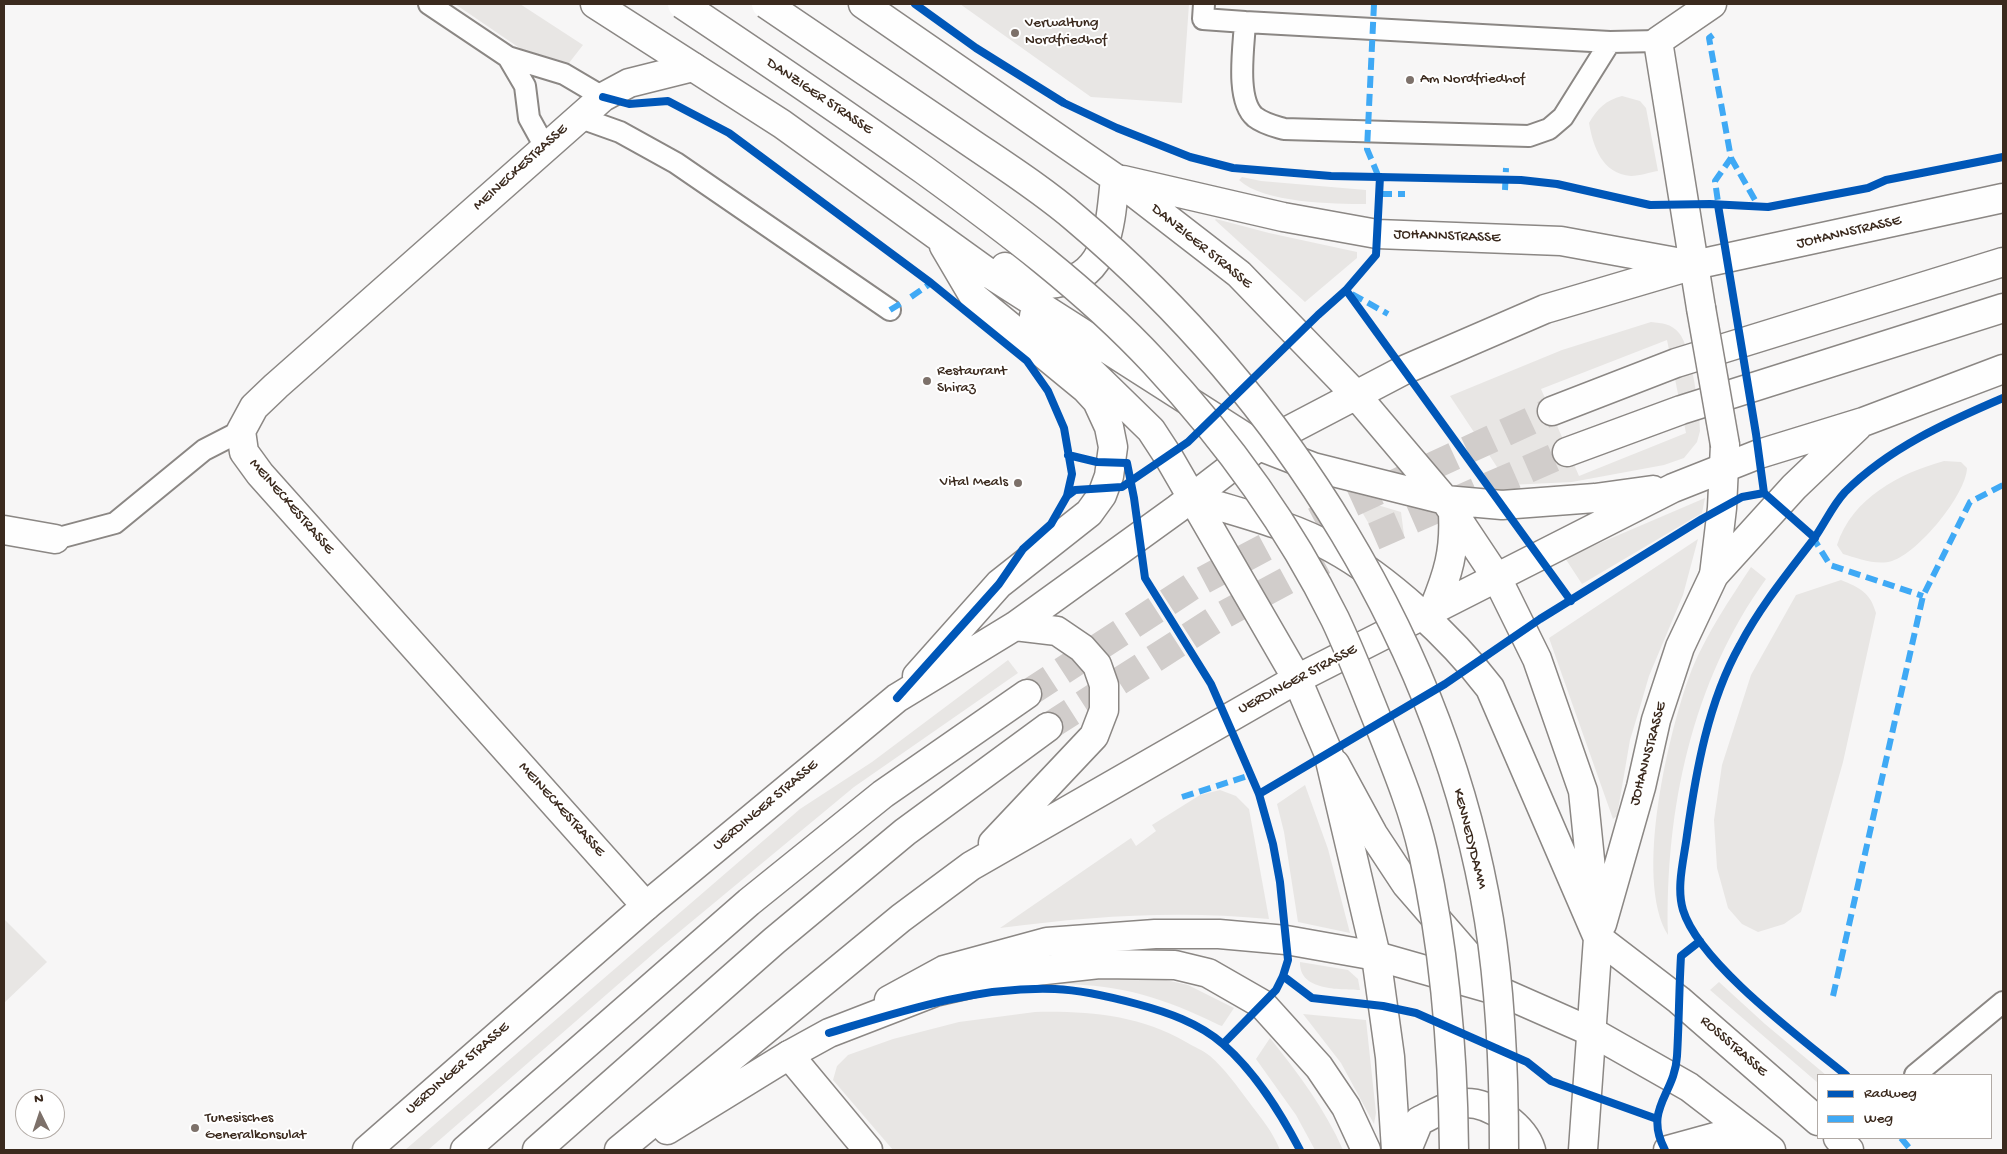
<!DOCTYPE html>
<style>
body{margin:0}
#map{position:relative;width:2007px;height:1154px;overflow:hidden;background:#f7f6f6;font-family:"Gochi Hand",sans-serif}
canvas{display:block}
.frame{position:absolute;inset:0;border:5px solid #3b2a1e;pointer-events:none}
.legend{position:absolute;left:1817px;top:1074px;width:175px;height:65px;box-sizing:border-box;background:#fff;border:1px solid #b1aaa5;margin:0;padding:6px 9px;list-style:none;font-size:15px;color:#3b2a1e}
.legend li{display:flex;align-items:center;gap:10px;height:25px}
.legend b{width:25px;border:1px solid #b1aaa5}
.north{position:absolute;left:15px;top:1089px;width:50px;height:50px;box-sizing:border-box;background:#fff;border:1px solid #b1aaa5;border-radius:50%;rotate:356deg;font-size:14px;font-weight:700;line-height:20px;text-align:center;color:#3b2a1e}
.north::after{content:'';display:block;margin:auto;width:18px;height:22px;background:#7d716a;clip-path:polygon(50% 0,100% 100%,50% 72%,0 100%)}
</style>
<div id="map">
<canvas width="2007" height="1154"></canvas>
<div class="frame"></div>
<ul class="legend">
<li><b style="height:6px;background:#0057b8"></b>Radweg</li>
<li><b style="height:6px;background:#3fa9f5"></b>Weg</li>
</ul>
<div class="north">N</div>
</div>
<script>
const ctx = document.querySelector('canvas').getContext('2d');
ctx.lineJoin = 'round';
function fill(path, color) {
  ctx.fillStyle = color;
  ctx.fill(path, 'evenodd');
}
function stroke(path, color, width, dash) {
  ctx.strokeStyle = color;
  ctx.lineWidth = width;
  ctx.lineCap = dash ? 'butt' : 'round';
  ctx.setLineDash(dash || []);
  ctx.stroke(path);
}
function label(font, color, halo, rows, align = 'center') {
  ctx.font = font + ' "Gochi Hand",sans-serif';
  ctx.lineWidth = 4;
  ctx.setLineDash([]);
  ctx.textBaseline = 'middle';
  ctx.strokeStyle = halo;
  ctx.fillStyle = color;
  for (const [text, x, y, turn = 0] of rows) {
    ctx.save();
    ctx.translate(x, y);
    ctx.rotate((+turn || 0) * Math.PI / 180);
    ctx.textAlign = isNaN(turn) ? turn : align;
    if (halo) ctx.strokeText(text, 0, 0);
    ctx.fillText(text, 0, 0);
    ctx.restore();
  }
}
const green = new Path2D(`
 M 455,4 L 520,4 L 583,45 L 569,63 L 521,49 Z
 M 960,4 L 1189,4 L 1182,103 L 1091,97 Z
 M 1622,96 L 1640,101 L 1646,108 L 1658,171 C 1650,172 1640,176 1631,176 C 1602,174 1593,146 1589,123 C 1597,109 1606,100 1622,96 Z
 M 1242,177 L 1261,181 L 1366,190 L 1366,204 C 1334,204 1263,203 1239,180 Z
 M 1216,219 L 1269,233 L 1357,252 L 1357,258 L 1305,302 L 1215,220 Z
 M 1651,322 C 1662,323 1672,324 1679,333 C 1691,346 1700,412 1700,431 L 1697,442 L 1684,458 L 1664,465 L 1572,482 L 1509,485 L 1450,396 L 1562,350 ZM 1667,340 L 1686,433 L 1579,476 L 1541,389 Z
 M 1944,461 L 1961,462 L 1967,468 C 1966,495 1918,553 1892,561 C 1877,566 1857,558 1843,554 L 1837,545 C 1852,498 1900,473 1944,461 Z
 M 1354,498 L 1401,512 L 1404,535 L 1395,542 L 1377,538 Z
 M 1705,498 L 1702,513 L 1582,584 L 1565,558 Z
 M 1698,539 L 1683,595 L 1649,676 L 1640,707 L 1630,740 L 1617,816 L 1613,819 L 1549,638 Z
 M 1751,567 L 1766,579 C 1692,681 1665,810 1668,935 C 1633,879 1669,729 1692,669 C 1707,633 1730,599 1751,567 Z
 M 1841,580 C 1860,588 1870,592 1876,613 L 1843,762 L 1801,912 L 1784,924 L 1758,932 L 1742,924 L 1728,908 L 1717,868 L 1714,820 L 1722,765 L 1751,675 L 1796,595 Z
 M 1008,660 L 1018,673 L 854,787 L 661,947 L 428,1150 L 405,1150 L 800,809 L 872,762 Z
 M 1305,785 L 1328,849 L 1350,933 L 1298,922 L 1284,832 L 1277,804 Z
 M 1220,790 L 1236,796 L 1249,809 L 1269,919 C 1179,910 1090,916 1000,928 L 1131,838 L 1136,846 L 1156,831 L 1152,825 L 1200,795 Z
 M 4,919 L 47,962 L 4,1003 Z
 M 1300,962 L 1348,970 L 1358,979 L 1360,990 C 1339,989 1299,991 1300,962 Z
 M 1148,976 L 1188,985 L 1234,1008 L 1222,1026 L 1219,1025 C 1164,998 1123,985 1061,984 L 1060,977 Z
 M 1719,982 L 1765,1024 L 1826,1075 L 1818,1075 L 1818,1083 L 1710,990 Z
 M 1035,1012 C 1089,1011 1139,1015 1186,1042 C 1194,1047 1203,1050 1210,1056 C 1225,1069 1237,1086 1249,1102 C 1261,1118 1273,1132 1280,1150 L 893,1150 L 833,1080 L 837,1066 L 848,1055 L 893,1039 L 959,1022 Z
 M 1303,1014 L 1366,1020 L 1376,1113 L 1374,1124 L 1341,1063 Z
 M 1270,1038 C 1298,1073 1325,1109 1343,1150 L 1315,1150 L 1296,1115 L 1256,1059 Z`);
const primaryTunnel = new Path2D(`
 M 1027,694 L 1194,585 L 1326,515 L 1552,411
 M 1048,727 L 1216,619 L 1345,549 L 1567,452`);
const service = new Path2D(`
 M 429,4 L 508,57 L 525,86 L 529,118 L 545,147
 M 1204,4 L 1203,19 L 1245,22
 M 1610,42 L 1563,117 L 1549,129 L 1529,136 L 1284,129 C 1274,126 1264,124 1255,117 C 1235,100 1244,46 1245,22 L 1610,42 L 1658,41
 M 508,57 L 564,74 L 603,97
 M 578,117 L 620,132 L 676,163 L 890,310
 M 55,539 L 115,523 L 204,450 L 241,431
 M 1915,1075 L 2003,1002`);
const minor = new Path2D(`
 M 1701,308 L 1658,41 L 1712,4
 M 4,530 L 55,539
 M 1714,575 L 1722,508 L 1725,445
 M 646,906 L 260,474 L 244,452 L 241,431 L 254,407 L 276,386 L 603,97 L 629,83 L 693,67
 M 789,1055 L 868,1150`);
const tertiary = new Path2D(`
 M 1335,764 L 1373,834 L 1406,884 L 1499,991
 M 1598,938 L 1679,1000 L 1818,1121
 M 889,1000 L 944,970 L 1047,942 L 1155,934 L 1219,934 L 1286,940 L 1376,956 L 1499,991 L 1592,1032 L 1689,1087 L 1771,1150
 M 1838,1138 L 1849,1150
 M 1668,1150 L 1719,1136 L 1755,1138`);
const primary = new Path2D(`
 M 595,4 L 782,124 L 993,276 L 1259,446 L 1313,467 L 1445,500 L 1502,505 L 1595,498 L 1653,490
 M 863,4 L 1115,178 L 1239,274 L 1356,395 L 1445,500 L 1497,578 L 1537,659 L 1583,791 L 1598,938
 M 1123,180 L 1283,217 L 1377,234 L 1561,241 L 1687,264
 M 1005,267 C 1017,272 1031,281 1043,284 C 1049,285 1057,283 1062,282 C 1110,275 1111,215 1115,178
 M 1034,316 L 1151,430 L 1168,456 L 1297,679 L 1328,752 L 1376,956 L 1390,1057 L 1396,1150
 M 1552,411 L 1676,363 L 2003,262
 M 1567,452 L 1681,410 L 2003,308
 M 1193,498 C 1239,513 1289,524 1332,548 C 1387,578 1451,637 1490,688 L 1598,938 L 1583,1150
 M 1434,608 C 1448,574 1455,551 1453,514
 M 917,676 L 999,584 L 1089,513 L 1102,495 L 1109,476 L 1113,447 L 1109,427 L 1097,401 L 1086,389 L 974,297 L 944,246
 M 993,843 L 1094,736 L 1104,710 L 1104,685 L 1097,665 L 1082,648 L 1057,631 L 1015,626
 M 1602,924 L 1641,787 L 1656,720 L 1680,647 L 1714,575 L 1794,487 L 1858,426
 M 667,1130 L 789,1055 L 829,1033 L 935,992 L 1018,973 L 1099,964 L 1175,965 L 1208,973 L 1262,1004 L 1319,1067 L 1346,1107 L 1366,1150
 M 367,1150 L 646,906 L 897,698 L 1015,626 L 1177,509 L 1259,446 L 1404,370 L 1545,309 L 1694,265 L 2003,198
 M 465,1150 L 749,902 L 883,794 L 1027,694
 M 537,1150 L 774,941 L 905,832 L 1048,727
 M 619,1150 L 901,918 L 971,866 L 1297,679 L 1673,488 L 1759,454 L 1863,422 L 2003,369
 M 1407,1150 L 1419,1121 C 1434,1114 1449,1104 1466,1103 C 1492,1103 1524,1127 1531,1150`);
const minorBridge = new Path2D(`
 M 1701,308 L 1725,445`);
const trunkBridge = new Path2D(`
 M 682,4 C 763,58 844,113 924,170 C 1004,228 1086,289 1154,362 C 1225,438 1289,526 1335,619 C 1353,657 1367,695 1383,734 C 1398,772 1414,812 1423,852 C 1445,950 1453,1050 1454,1150
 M 766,4 C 830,47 894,90 958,134 C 997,161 1039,187 1075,218 C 1285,395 1444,646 1489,920 C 1501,994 1504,1075 1504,1150`);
const quiet = new Path2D(`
 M 1374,4 L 1367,149 L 1380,180
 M 1713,35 L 1709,38 L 1731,158 L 1715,181 L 1719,209
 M 1731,158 L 1759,207
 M 1505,190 L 1506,168
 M 1380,194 L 1405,194
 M 1352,294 L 1388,314
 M 911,297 L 931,283
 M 890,310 L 903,302
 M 1812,536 L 1830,565 L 1923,596
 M 1182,797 L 1251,775
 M 1833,996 L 1923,596 L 1970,502 L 2003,485
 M 1901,1138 L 1911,1150`);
const cycleway = new Path2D(`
 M 915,4 L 976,48 L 1064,103 L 1117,128 L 1190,157 L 1233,168 L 1331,176 L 1521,180 L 1557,184 L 1650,205 L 1710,204 L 1768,207 L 1868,188 L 1886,180 L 2003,157
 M 603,97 L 629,104 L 668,101 L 729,133 L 931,283 L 1027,361 L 1048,391 L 1064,428 L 1072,474 L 1067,496 L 1051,524 L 1023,549 L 999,584 L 897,698
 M 1718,205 L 1756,434 L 1764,493 L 1815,538
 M 1346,290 L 1571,601
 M 1068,455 L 1097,462 L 1127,463 L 1134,498 L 1145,578 L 1211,684 L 1243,757 L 1259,794 L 1273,844 L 1280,882 L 1288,960 L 1283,976 L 1276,990 L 1223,1044
 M 1067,496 L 1075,490 L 1122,487 L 1188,442 L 1318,315 L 1346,290 L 1376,255 L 1380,177
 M 1259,794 L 1445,684 L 1540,619 L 1702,519 L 1742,497 L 1764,493
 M 1283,976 L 1312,998 L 1383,1006 L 1416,1013 L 1527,1062 L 1551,1081 L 1657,1119
 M 829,1033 C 902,1011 978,986 1055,989 C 1082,990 1111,997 1137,1004 C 1167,1012 1199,1023 1223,1044 C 1256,1073 1280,1112 1300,1150
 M 1846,1075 C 1802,1039 1699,963 1683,910 C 1676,887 1684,859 1687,835 C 1696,771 1708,702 1740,645 C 1760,607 1787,574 1813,540 C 1824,525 1832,506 1845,492 C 1889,448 1947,422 2003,398
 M 1665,1150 C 1643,1108 1675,1095 1677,1056 C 1679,1023 1679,989 1681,956 L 1700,941`);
const markers = [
 [1015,33,5,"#7d716a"],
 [1410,80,5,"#7d716a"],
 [927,381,5,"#7d716a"],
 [1018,483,5,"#7d716a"],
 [195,1128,5,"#7d716a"]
];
const poiNames = [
 ["Verwaltung",1025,24],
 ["Nordfriedhof",1025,41],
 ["Am Nordfriedhof",1420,80],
 ["Restaurant",937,372],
 ["Shiraz",937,389],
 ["Vital Meals",1008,483,"right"],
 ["Tunesisches",205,1119],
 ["Generalkonsulat",205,1136]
];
const streetNames = [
 ["DANZIGER STRASSE",819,97,34],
 ["MEINECKESTRASSE",521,168,-42],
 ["JOHANNSTRASSE",1849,233,-13],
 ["JOHANNSTRASSE",1447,237,2],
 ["DANZIGER STRASSE",1201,247,39],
 ["MEINECKESTRASSE",291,507,49],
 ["UERDINGER STRASSE",1298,680,-28],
 ["JOHANNSTRASSE",1649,754,-75],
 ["UERDINGER STRASSE",766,806,-40],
 ["MEINECKESTRASSE",561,810,48],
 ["KENNEDYDAMM",1469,839,76],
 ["ROSSSTRASSE",1733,1047,41],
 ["UERDINGER STRASSE",458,1069,-41]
];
fill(green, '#e8e6e4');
stroke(primaryTunnel, '#d1cdcb', 28, [28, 14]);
stroke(service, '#8b8784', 24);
stroke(minor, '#8b8784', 31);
stroke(tertiary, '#8b8784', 31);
stroke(primary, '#8b8784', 31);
stroke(service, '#fefefe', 20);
stroke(minor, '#fefefe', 28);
stroke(tertiary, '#fefefe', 28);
stroke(primary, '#fefefe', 28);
stroke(minorBridge, '#8b8784', 31, []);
stroke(trunkBridge, '#8b8784', 31, []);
stroke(minorBridge, '#fefefe', 28);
stroke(trunkBridge, '#fefefe', 28);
stroke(quiet, '#3fa9f5', 6, [12, 6]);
stroke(cycleway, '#0057b8', 8);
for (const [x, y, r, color] of markers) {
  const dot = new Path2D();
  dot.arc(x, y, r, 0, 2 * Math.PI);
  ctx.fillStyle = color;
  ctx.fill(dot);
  stroke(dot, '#fff', 2);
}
label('15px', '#3b2a1e', '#fff', poiNames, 'left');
label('15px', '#3b2a1e', '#fff', streetNames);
</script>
